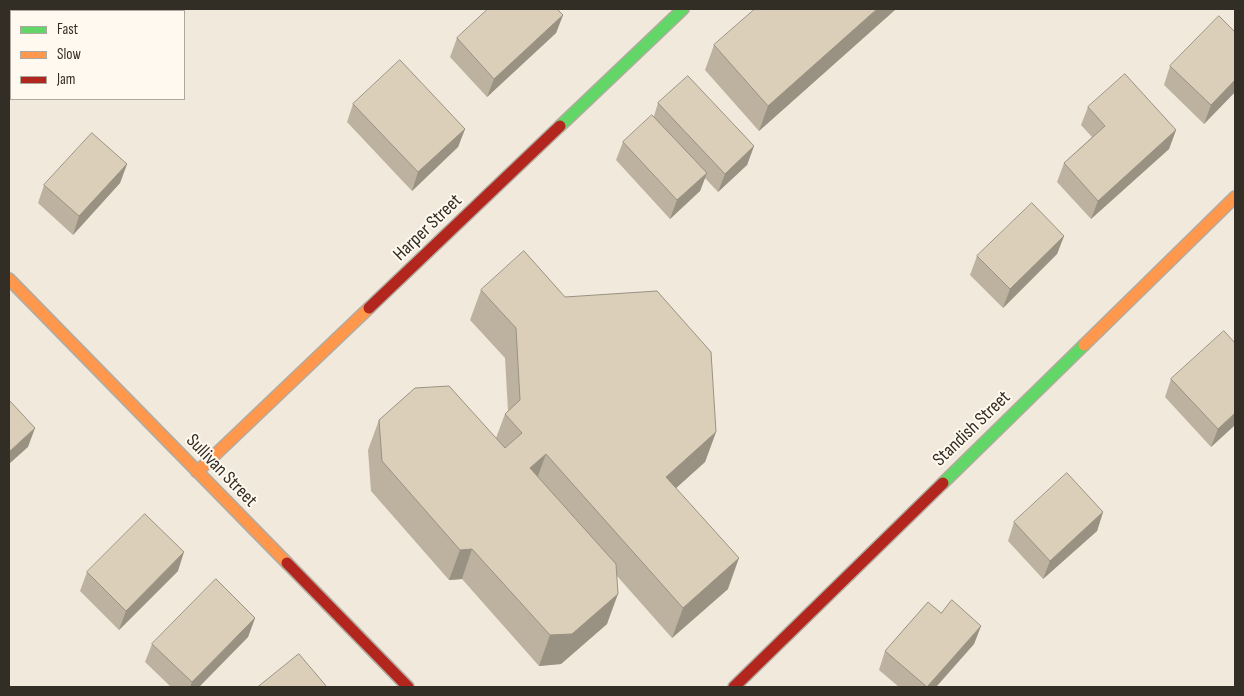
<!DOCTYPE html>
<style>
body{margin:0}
#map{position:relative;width:1244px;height:696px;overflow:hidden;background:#f1e9db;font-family:"Sofia Sans Condensed",sans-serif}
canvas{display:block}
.frame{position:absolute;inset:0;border:10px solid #332e25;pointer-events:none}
.legend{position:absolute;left:10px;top:10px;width:175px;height:90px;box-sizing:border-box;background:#fff9f0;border:1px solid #ada89f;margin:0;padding:6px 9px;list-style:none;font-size:15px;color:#332e25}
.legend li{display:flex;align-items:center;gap:10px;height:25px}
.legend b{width:25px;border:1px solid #ada89f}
</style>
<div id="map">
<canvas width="1244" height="696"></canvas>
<div class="frame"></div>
<ul class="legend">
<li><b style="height:6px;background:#63d668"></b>Fast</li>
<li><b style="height:6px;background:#ff974d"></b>Slow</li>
<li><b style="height:6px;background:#b3261e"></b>Jam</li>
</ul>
</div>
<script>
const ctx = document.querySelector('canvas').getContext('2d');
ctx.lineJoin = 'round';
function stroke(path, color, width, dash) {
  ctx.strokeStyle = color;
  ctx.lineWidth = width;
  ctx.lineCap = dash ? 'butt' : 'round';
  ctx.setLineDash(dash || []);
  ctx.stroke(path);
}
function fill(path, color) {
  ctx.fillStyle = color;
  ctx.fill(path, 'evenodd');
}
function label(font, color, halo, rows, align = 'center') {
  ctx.font = font + ' "Sofia Sans Condensed",sans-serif';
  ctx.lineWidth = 4;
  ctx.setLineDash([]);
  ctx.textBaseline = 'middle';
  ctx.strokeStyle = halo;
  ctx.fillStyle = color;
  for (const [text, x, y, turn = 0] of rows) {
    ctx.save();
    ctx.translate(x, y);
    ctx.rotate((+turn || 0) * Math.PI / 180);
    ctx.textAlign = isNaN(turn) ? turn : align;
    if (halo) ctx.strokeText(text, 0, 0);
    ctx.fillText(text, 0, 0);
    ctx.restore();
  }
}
const fast = new Path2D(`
 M 560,126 L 683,9
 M 943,483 L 1084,345`);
const slow = new Path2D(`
 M 9,279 L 287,563
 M 1084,345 L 1235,197
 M 197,472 L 369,308`);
const jam = new Path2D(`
 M 369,308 L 560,126
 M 287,563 L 408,687
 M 734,687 L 943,483`);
const wall = new Path2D(`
 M 896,9 L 759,131 L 705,70 L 714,45 Z
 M 563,15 L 556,33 L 487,97 L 450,57 L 457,38 Z
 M 1170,66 L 1235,92 L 1204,124 L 1164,85 Z
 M 658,103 L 754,146 L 747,165 L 718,192 L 705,178 L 700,191 L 670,219 L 616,160 L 623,142 L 654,116 Z
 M 353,104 L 465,129 L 458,147 L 412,191 L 347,122 Z
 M 1088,107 L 1176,130 L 1169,149 L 1091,219 L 1057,182 L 1064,163 L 1092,137 L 1081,125 Z
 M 127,164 L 120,183 L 73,235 L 38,203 L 44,185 Z
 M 1064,236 L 1057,254 L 1003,308 L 970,275 L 977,256 Z
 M 481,290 L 565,297 L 716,432 L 705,462 L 676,488 L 728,589 L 672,638 L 617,576 L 607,624 L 561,664 L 539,666 L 462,579 L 449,580 L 371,491 L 368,450 L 379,420 L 496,438 L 505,414 L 508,411 L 505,358 L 470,320 Z
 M 1171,379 L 1235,425 L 1211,447 L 1165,397 Z
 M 1103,512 L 1097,531 L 1043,579 L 1008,541 L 1014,522 Z
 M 178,571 L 119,630 L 80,591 L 87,572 Z
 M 941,613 L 981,626 L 974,644 L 936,687 L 899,687 L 879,670 L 885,651 Z
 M 255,618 L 248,637 L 199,687 L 171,687 L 145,662 L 152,644 Z`);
const shadedWall = new Path2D(`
 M 877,9 L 896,9 L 759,131 L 768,106 Z
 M 563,15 L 556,33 L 487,97 L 494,79 Z
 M 1235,80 L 1235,92 L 1204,124 L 1211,105 Z
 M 465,129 L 458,147 L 412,191 L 418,172 Z
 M 1176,130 L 1169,149 L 1091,219 L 1098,201 Z
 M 754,146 L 747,165 L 718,192 L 725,174 Z
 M 127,164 L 120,183 L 73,235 L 79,216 Z
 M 707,173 L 700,191 L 670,219 L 677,200 Z
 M 1064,236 L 1057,254 L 1003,308 L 1010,289 Z
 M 1235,413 L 1235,425 L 1211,447 L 1218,429 Z
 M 35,428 L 28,447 L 9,464 L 9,452 Z
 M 716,432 L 705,462 L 655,507 L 666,477 Z
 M 546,454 L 535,484 L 530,468 Z
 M 1103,512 L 1097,531 L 1043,579 L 1050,561 Z
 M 472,549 L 462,579 L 449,580 L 460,550 Z
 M 184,552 L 178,571 L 119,630 L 126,611 Z
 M 739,558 L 728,589 L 672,638 L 683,608 Z
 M 618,594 L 607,624 L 561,664 L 539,666 L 550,635 Z
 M 255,618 L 248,637 L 199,687 L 190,687 L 192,682 Z
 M 981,626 L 974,644 L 936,687 L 927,687 Z`);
const building = new Path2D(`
 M 488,9 L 557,9 L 563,15 L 494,79 L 457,38 Z
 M 755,9 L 877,9 L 768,106 L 714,45 Z
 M 1219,16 L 1235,32 L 1235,80 L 1211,105 L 1170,66 Z
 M 400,60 L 465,129 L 418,172 L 353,104 Z
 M 1125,74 L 1176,130 L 1098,201 L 1064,163 L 1105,126 L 1088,107 Z
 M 688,76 L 754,146 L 725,174 L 658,103 Z
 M 652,115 L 707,173 L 677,200 L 623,142 Z
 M 92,133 L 127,164 L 79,216 L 44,185 Z
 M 1032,203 L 1064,236 L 1010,289 L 977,256 Z
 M 524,251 L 565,297 L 657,291 L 711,352 L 716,432 L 666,477 L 739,558 L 683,608 L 546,454 L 530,468 L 616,564 L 618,594 L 572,634 L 550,635 L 472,549 L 460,550 L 382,461 L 379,420 L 415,388 L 449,386 L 505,448 L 522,433 L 505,414 L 520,400 L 516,328 L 481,290 Z
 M 1224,331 L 1235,343 L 1235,413 L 1218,429 L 1171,379 Z
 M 9,400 L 35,428 L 9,452 Z
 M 1067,473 L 1103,512 L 1050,561 L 1014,522 Z
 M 145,514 L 184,552 L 126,611 L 87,572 Z
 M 216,579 L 255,618 L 192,682 L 152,644 Z
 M 952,600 L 981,626 L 927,687 L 885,651 L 928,602 L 941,613 Z
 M 299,654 L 327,687 L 258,687 Z`);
const streetNames = [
 ["Harper Street",428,228,-44],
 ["Standish Street",972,429,-44],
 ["Sullivan Street",221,471,46]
];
stroke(fast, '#b1aba1', 14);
stroke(slow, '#b1aba1', 14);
stroke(jam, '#b1aba1', 14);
stroke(fast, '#63d668', 11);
stroke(slow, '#ff974d', 11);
stroke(jam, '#b3261e', 11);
fill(wall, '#bcb29f');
fill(shadedWall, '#999182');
fill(building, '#dbcfb9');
stroke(building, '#999182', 1);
label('19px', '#332e25', '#fff9f0', streetNames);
</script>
